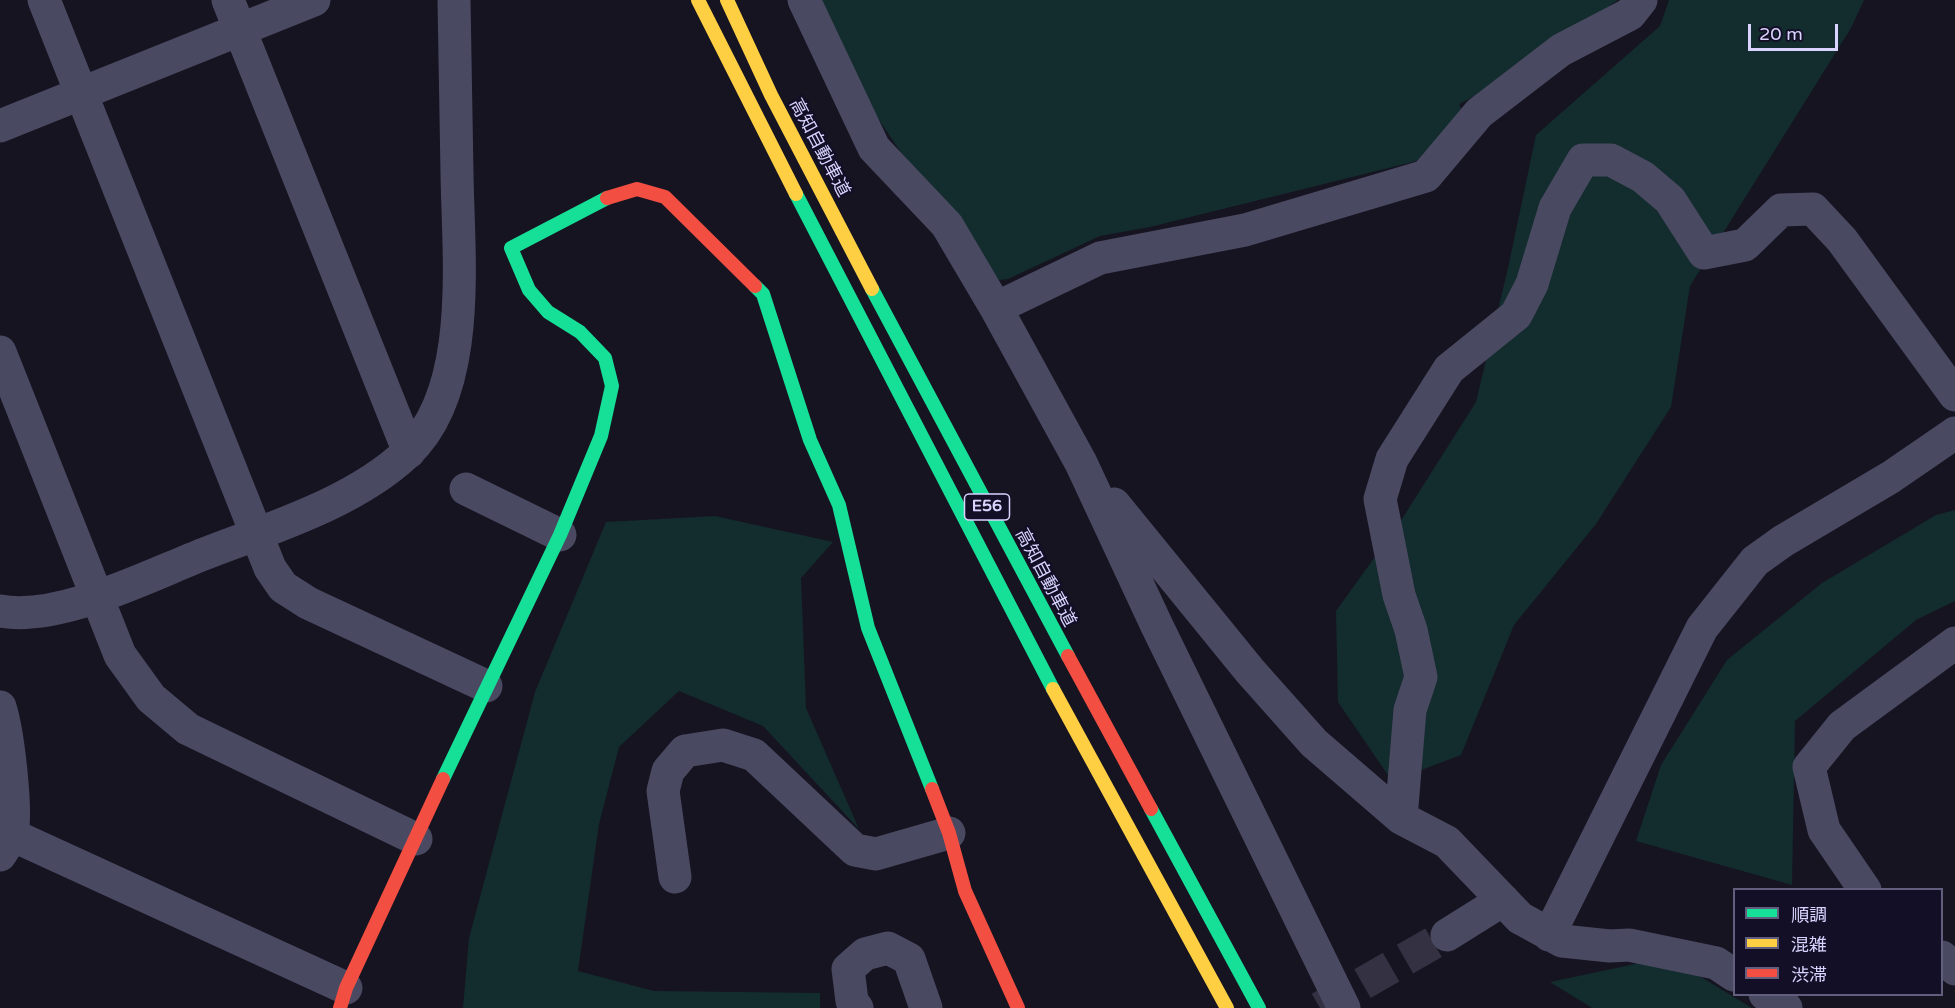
<!DOCTYPE html>
<meta charset="utf-8">
<style>
body{margin:0}
#map{position:relative;width:1955px;height:1008px;overflow:hidden;background:#161421;font-family:"Varela Round","Noto Sans JP",sans-serif}
canvas{display:block}
.legend{position:absolute;left:1733px;top:888px;width:210px;height:108px;box-sizing:border-box;background:#130f26;border:2px solid #625e7d;margin:0;padding:8px 10px;list-style:none;font-size:18px;color:#d9d4ff}
.legend li{display:flex;align-items:center;gap:12px;height:30px}
.legend b{width:30px;border:2px solid #625e7d}
.scale{position:absolute;left:1748px;top:24px;width:90px;height:27px;box-sizing:border-box;border:3px solid #d9d4ff;border-top:0;padding-left:8px;font-size:18px;line-height:21px;white-space:nowrap;color:#d9d4ff;-webkit-text-stroke:4px #130f26;paint-order:stroke}
</style>
<div id="map">
<canvas width="1955" height="1008"></canvas>
<ul class="legend">
<li><b style="height:8px;background:#16e098"></b>順調</li>
<li><b style="height:8px;background:#ffcf43"></b>混雑</li>
<li><b style="height:8px;background:#f24e42"></b>渋滞</li>
</ul>
<div class="scale">20 m</div>
</div>
<script>
const ctx = document.querySelector('canvas').getContext('2d');
ctx.lineJoin = 'round';
function fill(path, color) {
  ctx.fillStyle = color;
  ctx.fill(path, 'evenodd');
}
function stroke(path, color, width, dash) {
  ctx.strokeStyle = color;
  ctx.lineWidth = width;
  ctx.lineCap = dash ? 'butt' : 'round';
  ctx.setLineDash(dash || []);
  ctx.stroke(path);
}
function label(font, color, halo, rows, align = 'center') {
  ctx.font = font + ' "Varela Round","Noto Sans JP",sans-serif';
  ctx.lineWidth = 5;
  ctx.setLineDash([]);
  ctx.textBaseline = 'middle';
  ctx.strokeStyle = halo;
  ctx.fillStyle = color;
  for (const [text, x, y, turn = 0] of rows) {
    ctx.save();
    ctx.translate(x, y);
    ctx.rotate((+turn || 0) * Math.PI / 180);
    ctx.textAlign = isNaN(turn) ? turn : align;
    if (halo) ctx.strokeText(text, 0, 0);
    ctx.fillText(text, 0, 0);
    ctx.restore();
  }
}
const green = new Path2D(`
 M 817,0 L 1618,0 L 1490,89 L 1459,104 L 1464,115 L 1421,160 L 1150,227 L 1100,236 L 1008,279 L 999,280 L 990,272 L 908,163 L 861,93 Z
 M 1669,0 L 1864,0 L 1851,28 L 1690,286 L 1671,407 L 1596,524 L 1514,625 L 1461,755 L 1392,781 L 1338,702 L 1336,611 L 1400,522 L 1476,402 L 1508,268 L 1536,135 L 1660,26 Z
 M 1955,510 L 1955,601 L 1916,620 L 1795,721 L 1792,885 L 1636,841 L 1661,765 L 1727,660 L 1822,583 L 1936,515 Z
 M 715,516 L 833,542 L 801,578 L 806,708 L 859,829 L 763,726 L 679,691 L 619,747 L 599,824 L 578,971 L 654,991 L 820,993 L 820,1008 L 463,1008 L 469,938 L 535,692 L 606,522 Z
 M 1668,957 L 1752,1008 L 1592,1008 L 1550,982 Z`);
const streetTunnel = new Path2D(`
 M 1320,1008 L 1447,935`);
const street = new Path2D(`
 M 44,0 L 270,568 L 283,587 L 308,603 L 486,686
 M 228,0 L 409,452
 M 804,0 L 874,148 L 947,225 L 996,308 L 1081,463 L 1157,626 L 1344,1008
 M 0,126 L 314,0
 M 996,308 L 1100,258 L 1245,230 L 1426,176 L 1479,113 L 1561,50 L 1630,14 L 1641,0
 M 0,352 L 120,655 L 151,698 L 188,729 L 416,839
 M 466,489 L 560,535
 M 1114,504 L 1250,671 L 1314,743 L 1401,818 L 1447,842 L 1520,918 L 1562,941 L 1610,946 L 1629,945 L 1716,963 L 1734,975
 M 0,611 C 59,622 148,576 204,554 C 271,528 354,503 407,453 C 474,391 458,256 457,173 C 456,116 455,58 454,0
 M 0,707 C 8,732 17,809 12,834 C 10,841 4,849 0,855
 M 1401,818 L 1410,710 L 1421,677 L 1411,630 L 1399,595 L 1380,499 L 1392,459 L 1449,369 L 1516,315 L 1532,284 L 1555,208 L 1583,160 L 1611,160 L 1643,177 L 1670,200 L 1704,253 L 1745,245 L 1781,210 L 1813,209 L 1842,240 L 1955,395
 M 12,835 L 346,988
 M 675,877 L 663,791 L 668,771 L 685,751 L 723,745 L 754,755 L 855,850 L 876,854 L 949,833
 M 1865,890 L 1824,830 L 1809,767 L 1842,726 L 1955,643
 M 1447,935 L 1503,900
 M 1549,935 L 1702,628 L 1755,561 L 1783,541 L 1891,477 L 1955,433
 M 1942,957 L 1955,969
 M 1765,994 L 1786,1008
 M 857,1008 L 852,1001 L 848,969 L 865,954 L 888,948 L 909,959 L 926,1008`);
const fast = new Path2D(`
 M 796,194 L 1053,689
 M 755,286 L 763,294 L 810,440 L 839,505 L 868,628 L 932,789
 M 872,289 L 1068,656
 M 443,779 L 560,535 L 601,436 L 612,386 L 605,358 L 580,332 L 548,312 L 529,290 L 511,248 L 607,198
 M 1151,809 L 1259,1008`);
const slow = new Path2D(`
 M 698,0 L 796,194
 M 727,0 L 771,95 L 872,289
 M 1053,689 L 1227,1008`);
const jam = new Path2D(`
 M 607,198 L 637,189 L 665,197 L 755,286
 M 1068,656 L 1151,809
 M 932,789 L 949,833 L 965,891 L 1018,1008
 M 340,1008 L 346,988 L 443,779`);
const shields = [
 [987,507,45]
];
const shieldNames = [
 ["E56",987,507]
];
const streetNames = [
 ["高知自動車道",819,148,62],
 ["高知自動車道",1045,578,62]
];
fill(green, '#132c2d');
stroke(streetTunnel, '#333142', 33, [33, 16]);
stroke(street, '#4a4962', 33);
stroke(fast, '#16e098', 14);
stroke(slow, '#ffcf43', 14);
stroke(jam, '#f24e42', 14);
for (const [x, y, w] of shields) {
  const box = new Path2D();
  box.roundRect(x - w / 2, y - 13, w, 26, 4.5);
  ctx.fillStyle = '#130f26';
  ctx.fill(box);
  stroke(box, '#d9d4ff', 1.5);
}
label('bold 16px', '#d9d4ff', null, shieldNames);
label('18px', '#d9d4ff', '#130f26', streetNames);
</script>
